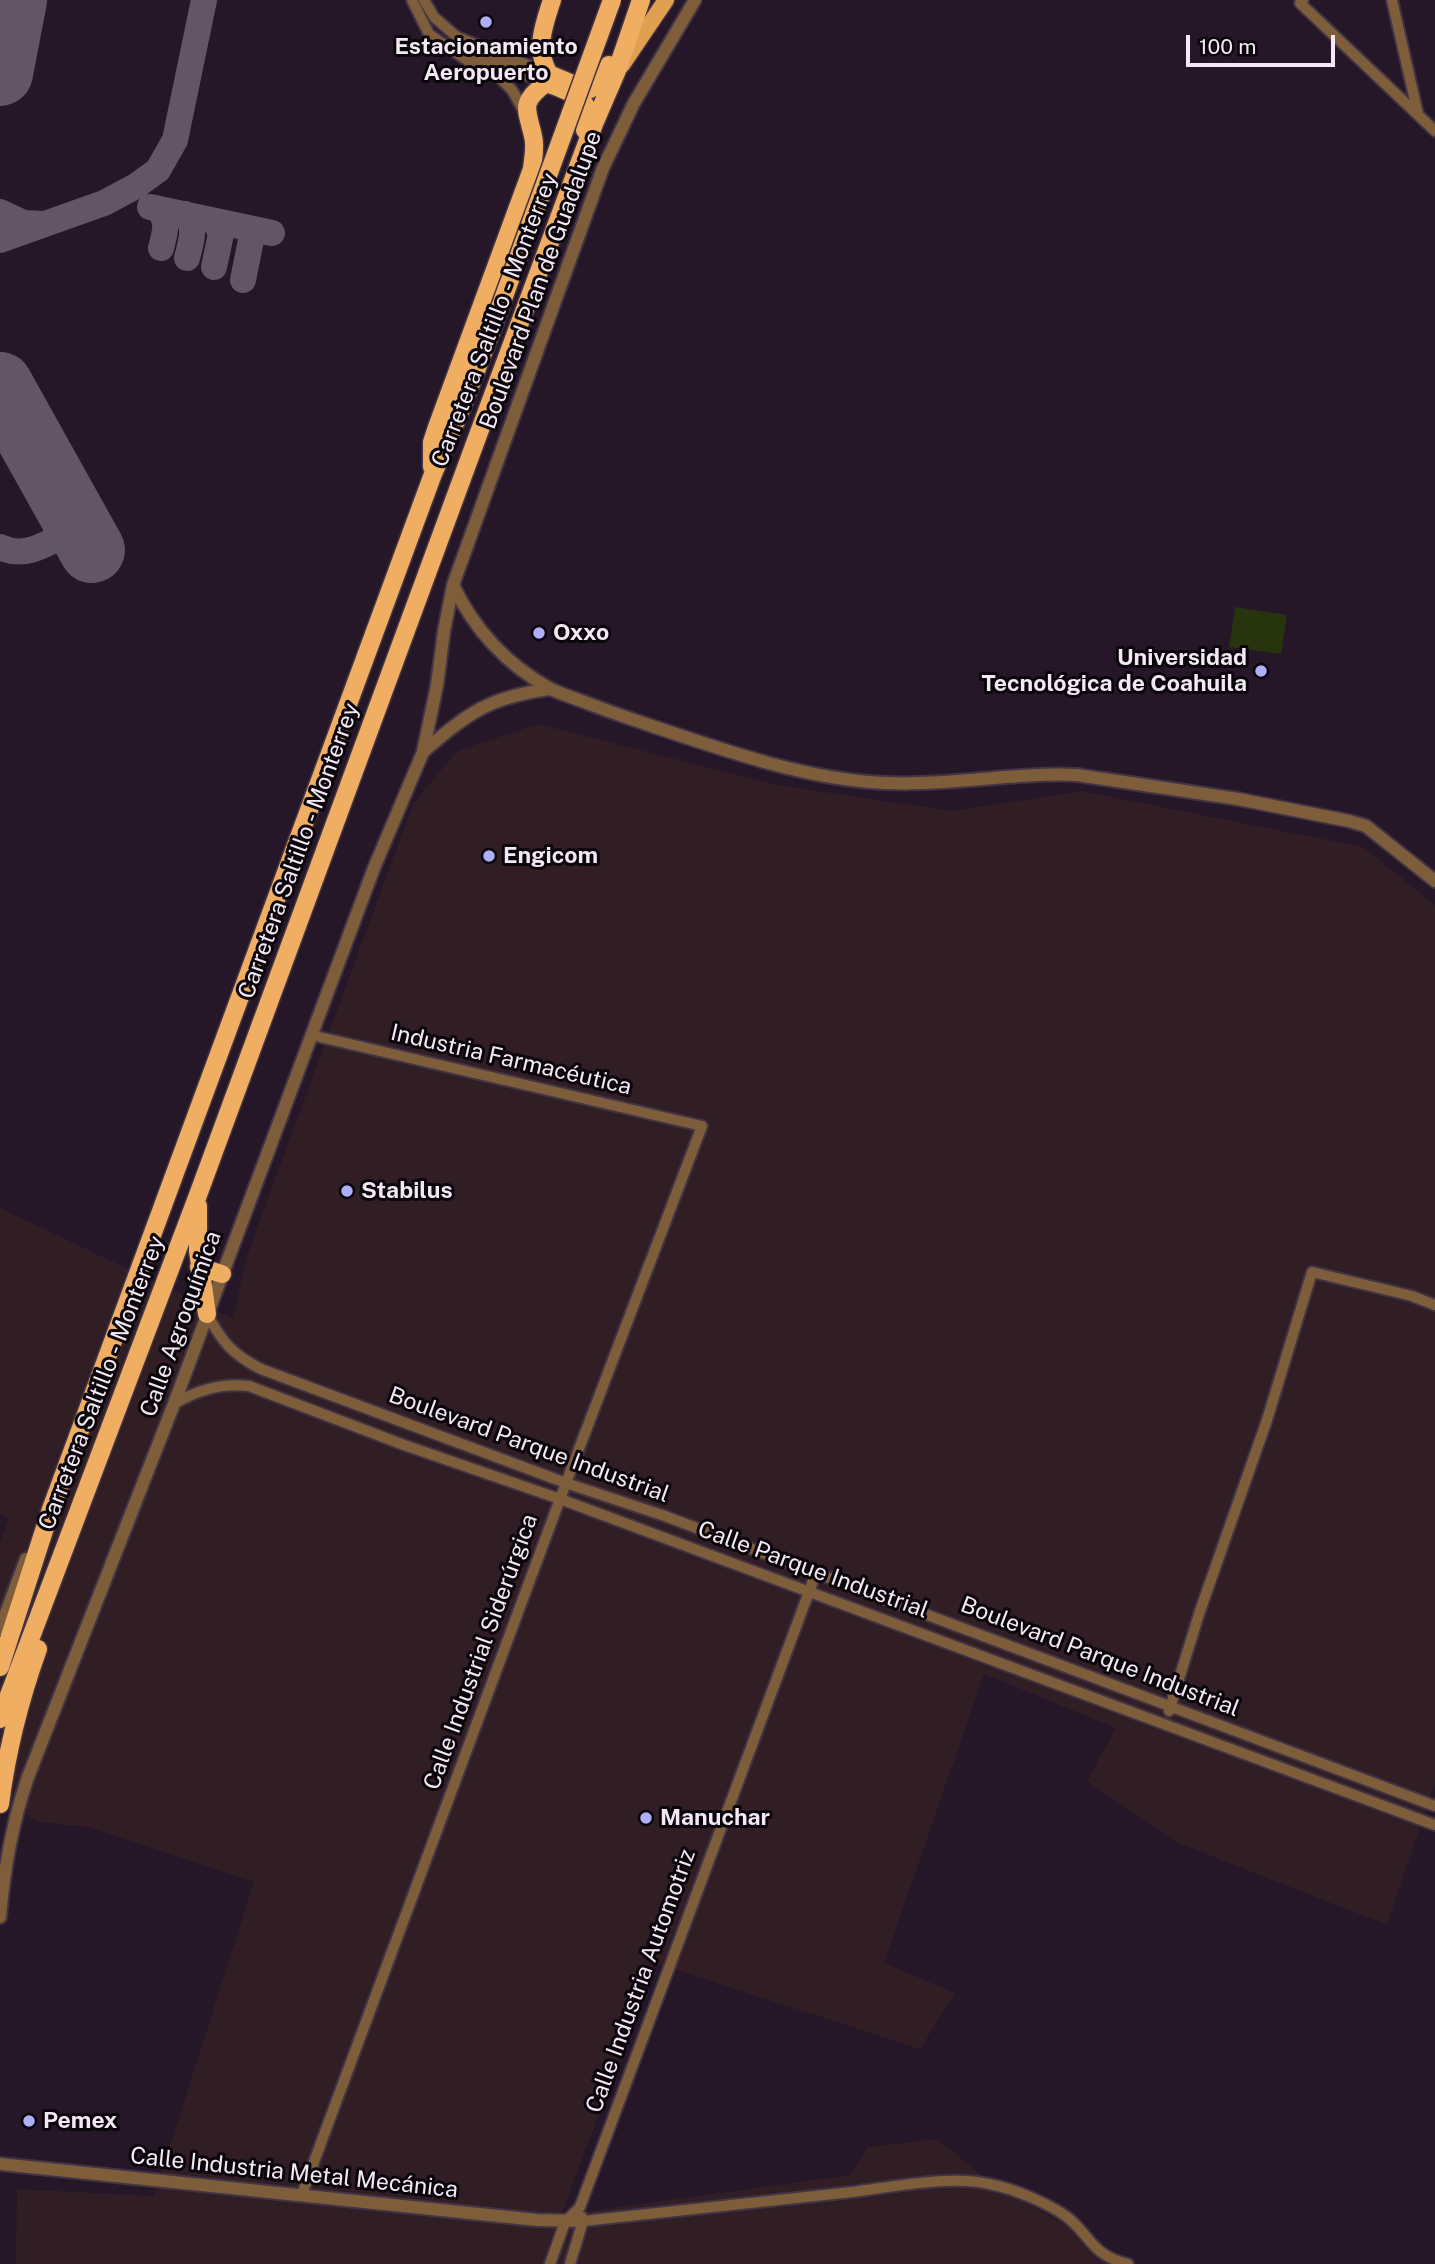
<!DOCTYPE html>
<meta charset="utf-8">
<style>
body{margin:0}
#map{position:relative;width:1435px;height:2264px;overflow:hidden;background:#251728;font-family:"Public Sans",sans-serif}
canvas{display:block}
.scale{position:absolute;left:1186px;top:35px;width:149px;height:32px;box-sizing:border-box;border:4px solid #f3e9f5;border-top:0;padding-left:9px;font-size:21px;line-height:24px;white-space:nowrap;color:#f3e9f5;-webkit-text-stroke:5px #0b050c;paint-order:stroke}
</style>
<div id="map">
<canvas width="1435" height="2264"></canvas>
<div class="scale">100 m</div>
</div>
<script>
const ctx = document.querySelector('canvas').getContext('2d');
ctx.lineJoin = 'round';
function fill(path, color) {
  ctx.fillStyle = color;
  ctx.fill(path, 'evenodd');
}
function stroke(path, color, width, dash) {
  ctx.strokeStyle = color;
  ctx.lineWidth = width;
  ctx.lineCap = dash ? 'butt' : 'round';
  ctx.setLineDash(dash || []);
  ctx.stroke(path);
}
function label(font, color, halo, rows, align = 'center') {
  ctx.font = font + ' "Public Sans",sans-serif';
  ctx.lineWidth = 6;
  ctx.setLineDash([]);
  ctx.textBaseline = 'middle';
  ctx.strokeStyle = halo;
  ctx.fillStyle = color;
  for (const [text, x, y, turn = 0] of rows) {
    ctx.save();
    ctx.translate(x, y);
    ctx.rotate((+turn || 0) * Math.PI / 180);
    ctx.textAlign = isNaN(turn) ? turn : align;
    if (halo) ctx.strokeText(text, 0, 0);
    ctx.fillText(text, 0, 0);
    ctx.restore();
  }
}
const industrial = new Path2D(`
 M 538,724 L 777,785 L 953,811 L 1082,791 L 1363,847 L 1435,905 L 1435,1782 L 1387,1925 L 1176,1842 L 1087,1781 L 1116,1728 L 984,1674 L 884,1963 L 955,1993 L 920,2049 L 655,1963 L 561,2215 L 850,2175 L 868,2147 L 937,2139 L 990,2182 L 1134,2264 L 16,2264 L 17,2189 L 154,2196 L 254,1882 L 89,1827 L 38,1822 L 0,1797 L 0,1542 L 9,1519 L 0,1515 L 0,1208 L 233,1319 L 247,1256 L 413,804 L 457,751 Z`);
const green = new Path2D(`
 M 1235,607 L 1287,615 L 1281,654 L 1229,647 Z`);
const taxiway = new Path2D(`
 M 150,207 L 272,233
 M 156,208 C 170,220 165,232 161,248
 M 0,212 L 24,223 L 44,224 L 16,224 L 0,220
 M 185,214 C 197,227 191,242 187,258
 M 0,240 L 104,203 L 136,186 L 158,170 L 175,140 L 204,0
 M 214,267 L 221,234 L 215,221
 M 243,280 L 251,240 L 251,234 L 247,228
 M 0,388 L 6,413 L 0,439
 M 0,547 C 28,561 54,539 79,526`);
const runway = new Path2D(`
 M 0,73 L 14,0
 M 0,385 L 92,550`);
const minor = new Path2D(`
 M 412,0 L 429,34 L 471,63 L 498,76 L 512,90 L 525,113
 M 424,0 L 434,17 L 457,37 L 547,73
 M 1303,0 L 1300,3 L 1435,131
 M 1392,0 L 1418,114
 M 474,55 L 546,83
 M 207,1314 C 222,1342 233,1355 261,1369 L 566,1483 L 662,1515 L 1435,1806
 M 174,1404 C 197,1390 223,1383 249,1386 L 404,1445 L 560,1499 L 1435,1825
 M 1169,1711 L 1200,1611 L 1267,1420 L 1312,1272 L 1412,1296 L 1435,1305
 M 302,2194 L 566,1483 L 702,1126 L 311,1035
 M 583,2221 C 672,2211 762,2202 852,2192 C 892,2187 950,2175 989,2184 C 1012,2188 1048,2203 1067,2217 C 1092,2237 1091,2255 1128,2264
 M 550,2264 L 565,2222 L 580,2207 L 816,1573
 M 570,2264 L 583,2221 L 582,2217`);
const tertiary = new Path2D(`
 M 453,585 C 474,629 506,664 549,688 C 558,693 569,696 579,700 C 602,709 625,717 649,725 C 723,750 807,780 886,783 C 950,786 1013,772 1077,775 L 1238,799 L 1349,821 L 1366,826 L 1435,881
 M 423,752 C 468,713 489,697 550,689
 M 0,1629 L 26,1559
 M 0,1917 C 4,1869 12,1823 28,1777 L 174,1404 L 374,868 L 423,752 L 437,685 L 444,631 L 453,585 L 603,168 L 634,103 L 695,0
 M 0,2164 L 537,2220 L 583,2221`);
const primary = new Path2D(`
 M 622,65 L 666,0`);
const trunk = new Path2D(`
 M 552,0 C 544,25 534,49 549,74 L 580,87 L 590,89 L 602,81 L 609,65
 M 432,467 L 432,442 L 437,427 L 532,169 C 533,158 536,147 533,136 C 527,109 519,103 546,83 C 571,92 597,99 585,130
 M 198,1206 L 198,1251 L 207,1314
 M 199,1267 L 222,1274
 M 0,1667 L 51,1509 L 433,474 L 462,407 L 491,332
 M 0,1719 L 198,1195 L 481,427 L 594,124 L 616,73 L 641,0
 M 0,1804 C 7,1750 20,1699 38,1649`);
const trunkBridge = new Path2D(`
 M 491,332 L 612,0`);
const markers = [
 [486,22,7,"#afaefa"],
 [539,633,7,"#afaefa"],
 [1261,671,7,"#afaefa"],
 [489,856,7,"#afaefa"],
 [347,1191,7,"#afaefa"],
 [646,1818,7,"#afaefa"],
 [29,2121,7,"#afaefa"]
];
const poiNames = [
 ["Estacionamiento",486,47,"center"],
 ["Aeropuerto",486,73,"center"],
 ["Oxxo",553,633],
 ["Universidad",1247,658,"right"],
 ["Tecnológica de Coahuila",1247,684,"right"],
 ["Engicom",503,856],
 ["Stabilus",361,1191],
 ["Manuchar",660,1818],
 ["Pemex",43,2121]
];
const streetNames = [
 ["Boulevard Plan de Guadalupe",541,280,-70],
 ["Carretera Saltillo - Monterrey",495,320,-69],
 ["Carretera Saltillo - Monterrey",299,851,-70],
 ["Industria Farmacéutica",511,1060,13],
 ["Calle Agroquímica",181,1324,-70],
 ["Carretera Saltillo - Monterrey",102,1383,-69],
 ["Boulevard Parque Industrial",529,1445,20],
 ["Calle Parque Industrial",813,1570,20],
 ["Calle Industrial Siderúrgica",481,1652,-70],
 ["Boulevard Parque Industrial",1100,1657,21],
 ["Calle Industria Automotriz",641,1981,-70],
 ["Calle Industria Metal Mecánica",294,2173,6]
];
fill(industrial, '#301e24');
fill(green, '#28340e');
stroke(taxiway, '#625666', 26);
stroke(runway, '#625666', 66);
stroke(minor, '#423445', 14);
stroke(tertiary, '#423445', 16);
stroke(primary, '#423445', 19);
stroke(trunk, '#423445', 21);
stroke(minor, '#7e5e3a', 10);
stroke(tertiary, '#7e5e3a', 12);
stroke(primary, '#e19f50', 16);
stroke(trunk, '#efae62', 18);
stroke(trunkBridge, '#423445', 21, []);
stroke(trunkBridge, '#efae62', 18);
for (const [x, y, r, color] of markers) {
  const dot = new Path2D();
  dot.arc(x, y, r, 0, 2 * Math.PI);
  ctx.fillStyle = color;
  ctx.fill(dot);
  stroke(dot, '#0b050c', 2.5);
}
label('bold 23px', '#f3e9f5', '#0b050c', poiNames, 'left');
label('23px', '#f3e9f5', '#0b050c', streetNames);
</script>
